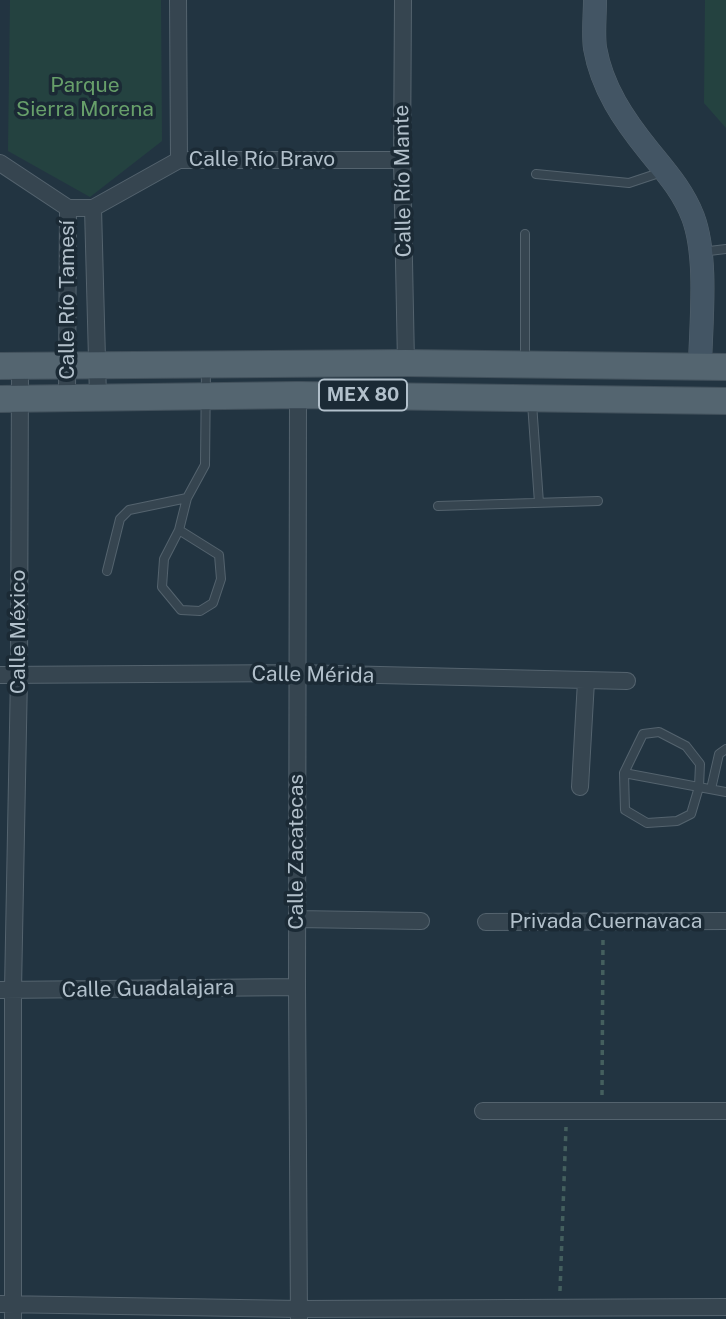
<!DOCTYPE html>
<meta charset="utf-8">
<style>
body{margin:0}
canvas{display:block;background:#223441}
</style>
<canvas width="726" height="1319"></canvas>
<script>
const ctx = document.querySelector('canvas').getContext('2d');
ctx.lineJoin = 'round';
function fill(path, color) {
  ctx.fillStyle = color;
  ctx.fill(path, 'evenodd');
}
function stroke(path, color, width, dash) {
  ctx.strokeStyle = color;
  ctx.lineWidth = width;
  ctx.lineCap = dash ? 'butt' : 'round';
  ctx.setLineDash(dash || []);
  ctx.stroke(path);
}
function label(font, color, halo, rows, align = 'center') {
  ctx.font = font + ' "Public Sans",sans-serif';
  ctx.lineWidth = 7;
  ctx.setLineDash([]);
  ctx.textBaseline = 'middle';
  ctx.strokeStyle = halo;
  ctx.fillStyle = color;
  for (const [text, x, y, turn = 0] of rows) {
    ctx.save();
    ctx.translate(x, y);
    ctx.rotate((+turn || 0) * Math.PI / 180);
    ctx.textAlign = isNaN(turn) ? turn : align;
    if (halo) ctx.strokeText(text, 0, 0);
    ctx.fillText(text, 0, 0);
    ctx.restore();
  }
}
const green = new Path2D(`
 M 10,0 L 161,0 L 162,141 L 90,197 L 8,151 Z
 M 705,0 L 726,0 L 726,128 L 704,103 Z`);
const path = new Path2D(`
 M 602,1095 L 603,938
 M 560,1291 L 566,1127`);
const lane = new Path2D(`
 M 536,174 L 629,183 L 662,172
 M 701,252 L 726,249
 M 525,361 L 525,234
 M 532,403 L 539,503
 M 438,506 L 598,501
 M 179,530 L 164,559 L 162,587 L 181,610 L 200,611 L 213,603 L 221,579 L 219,555 L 179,530 L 187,498 L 205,465 L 206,368
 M 107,571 L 120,519 L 129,510 L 187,498
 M 659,732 L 686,746 L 700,764 L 699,787 L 691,814 L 677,821 L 647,823 L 625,810 L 624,773 L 643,734 Z
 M 624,773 L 726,792
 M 711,789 L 719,754 L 726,749`);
const street = new Path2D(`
 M 178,0 L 179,160
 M 403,0 L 402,160 L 406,363
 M 0,163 L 68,208
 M 68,208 L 93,208 L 179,160 L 402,160
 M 93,208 L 98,397
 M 298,395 L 297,987 L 299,1319
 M 67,397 L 68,208
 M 0,675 L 297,673 L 627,681
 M 580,787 L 586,681
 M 297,919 L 421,921
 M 486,922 L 726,921
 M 0,990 L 297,987
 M 483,1111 L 726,1111
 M 0,1304 L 299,1309 L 726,1307
 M 13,1319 L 13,990 L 19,675 L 20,366`);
const secondary = new Path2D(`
 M 595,0 C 595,16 593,33 595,48 C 602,88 624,120 649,151 C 666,172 683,191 693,217 C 708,257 701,322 700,365`);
const primary = new Path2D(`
 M 0,366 L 406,363 L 726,367
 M 0,399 L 298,395 L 726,401`);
const shields = [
 [363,395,88]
];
const shieldNames = [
 ["MEX 80",363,395]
];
const parkNames = [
 ["Parque",85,86],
 ["Sierra Morena",85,110]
];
const streetNames = [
 ["Calle Río Bravo",262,160],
 ["Calle Río Mante",403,181,-91],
 ["Calle Río Tamesí",68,300,-90],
 ["Calle México",19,632,-90],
 ["Calle Mérida",313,675,1],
 ["Calle Zacatecas",297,852,-90],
 ["Privada Cuernavaca",606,922],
 ["Calle Guadalajara",148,989,-1]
];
fill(green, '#244240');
stroke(lane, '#54636e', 10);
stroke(street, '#54636e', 18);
stroke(secondary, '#54636e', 24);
stroke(primary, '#42515c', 28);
stroke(path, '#445f5e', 3.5, [5, 5]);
stroke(lane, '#364550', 8);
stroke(street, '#364550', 16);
stroke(secondary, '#435564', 23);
stroke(primary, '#546570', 26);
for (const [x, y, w] of shields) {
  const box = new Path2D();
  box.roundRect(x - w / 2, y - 15.5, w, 31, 5);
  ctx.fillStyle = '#1b2a35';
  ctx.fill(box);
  stroke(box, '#b2c0cb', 2);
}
label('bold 19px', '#b2c0cb', null, shieldNames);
label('21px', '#679f6a', '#1b2a35', parkNames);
label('21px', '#b2c0cb', '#1b2a35', streetNames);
</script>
